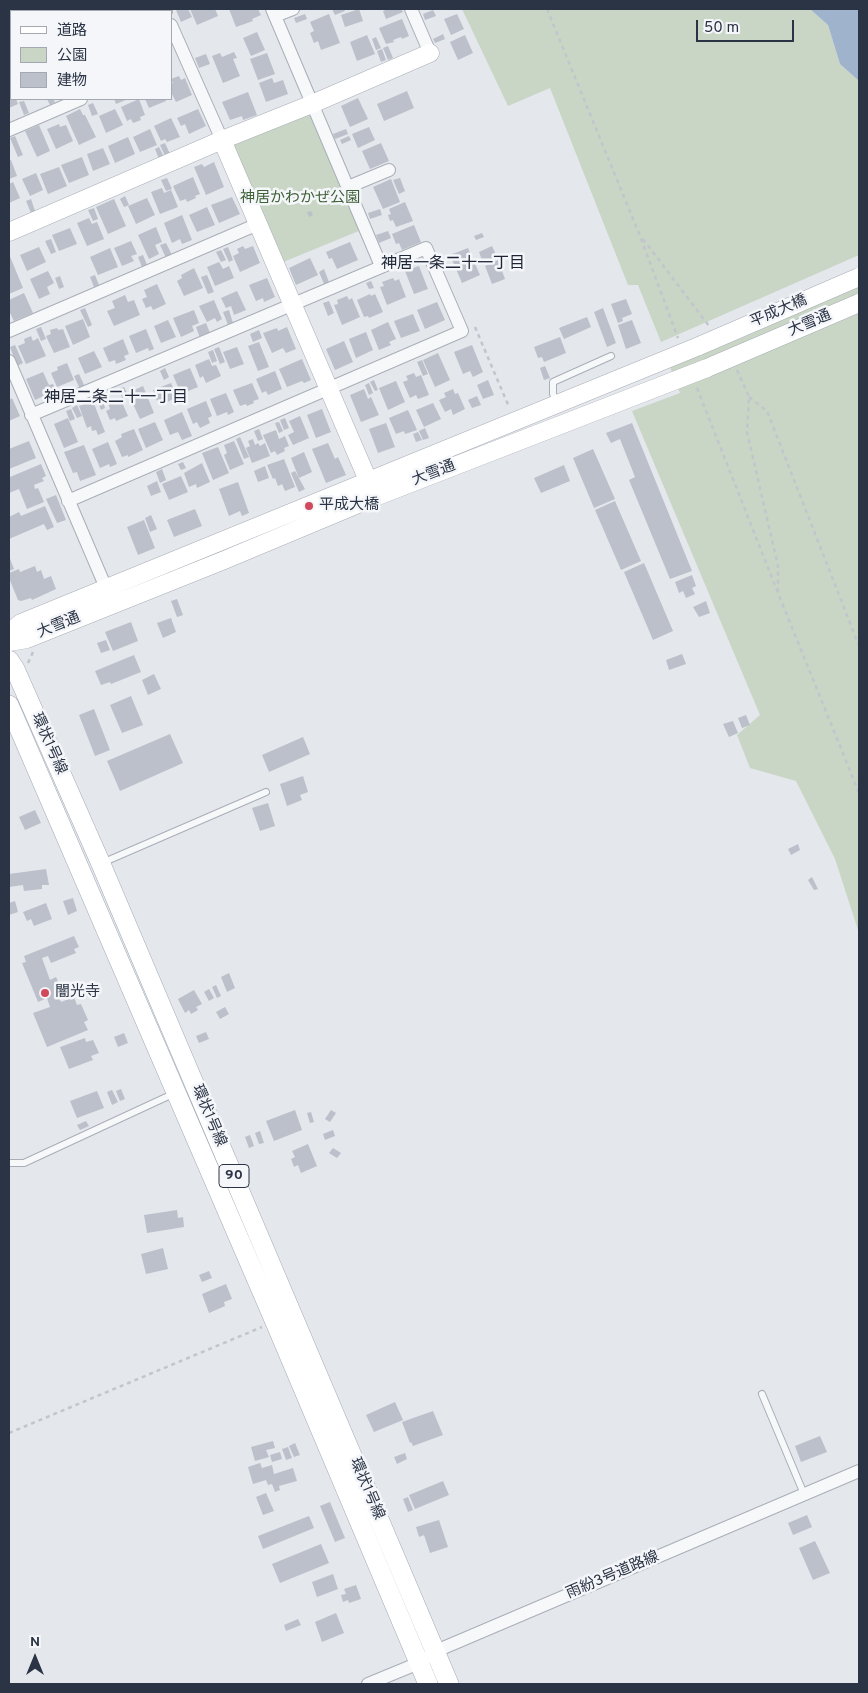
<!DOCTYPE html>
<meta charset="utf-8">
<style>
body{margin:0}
#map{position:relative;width:868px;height:1693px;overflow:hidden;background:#e4e7ec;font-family:Overpass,"Noto Sans JP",sans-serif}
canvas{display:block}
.frame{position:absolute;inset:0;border:10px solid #2b3445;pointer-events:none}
.legend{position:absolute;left:10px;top:10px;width:162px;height:90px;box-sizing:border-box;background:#f4f6f9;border:1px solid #a4a8b1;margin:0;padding:6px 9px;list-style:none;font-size:15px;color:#2b3445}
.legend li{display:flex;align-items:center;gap:10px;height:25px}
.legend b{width:25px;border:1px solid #a4a8b1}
.north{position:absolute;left:10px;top:1633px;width:50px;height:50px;-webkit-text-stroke:4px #f4f6f9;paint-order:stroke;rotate:0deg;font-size:14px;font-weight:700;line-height:20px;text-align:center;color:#2b3445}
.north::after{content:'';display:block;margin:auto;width:18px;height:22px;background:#2b3445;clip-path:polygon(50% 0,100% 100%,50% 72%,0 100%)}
.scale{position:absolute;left:696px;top:20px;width:98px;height:22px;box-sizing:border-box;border:2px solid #2b3445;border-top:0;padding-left:6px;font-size:15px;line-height:18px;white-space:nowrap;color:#2b3445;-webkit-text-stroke:4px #f4f6f9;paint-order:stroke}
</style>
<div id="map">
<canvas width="868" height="1693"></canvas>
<div class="frame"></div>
<ul class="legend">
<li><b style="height:6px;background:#fff"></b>道路</li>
<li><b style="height:14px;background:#c9d6c5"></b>公園</li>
<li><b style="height:14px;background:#bbc0ca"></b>建物</li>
</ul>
<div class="north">N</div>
<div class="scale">50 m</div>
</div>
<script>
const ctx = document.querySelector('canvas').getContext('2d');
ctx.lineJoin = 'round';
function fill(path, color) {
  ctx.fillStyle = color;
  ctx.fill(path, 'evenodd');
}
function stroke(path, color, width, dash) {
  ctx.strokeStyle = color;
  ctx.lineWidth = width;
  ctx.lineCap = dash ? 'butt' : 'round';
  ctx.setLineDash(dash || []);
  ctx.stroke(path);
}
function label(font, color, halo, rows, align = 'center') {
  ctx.font = font + ' Overpass,"Noto Sans JP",sans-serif';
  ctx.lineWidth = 5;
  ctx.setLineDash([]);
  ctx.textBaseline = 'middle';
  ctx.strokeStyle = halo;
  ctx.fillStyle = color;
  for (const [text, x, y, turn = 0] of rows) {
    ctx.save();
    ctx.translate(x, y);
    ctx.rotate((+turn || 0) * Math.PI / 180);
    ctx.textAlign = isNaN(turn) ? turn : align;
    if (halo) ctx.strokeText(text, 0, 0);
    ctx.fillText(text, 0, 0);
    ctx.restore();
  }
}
const green = new Path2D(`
 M 462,9 L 810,9 L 828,25 L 840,64 L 859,81 L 859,255 L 661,342 L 638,285 L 628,285 L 550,88 L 508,106 Z
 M 312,104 L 366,228 L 276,265 L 222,140 Z
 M 859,286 L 859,933 L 835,859 L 796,781 L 750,768 L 737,735 L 760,715 L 632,411 L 680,393 L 670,367 L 744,337 Z`);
const water = new Path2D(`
 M 810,9 L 859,9 L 859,81 L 840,64 L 828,25 Z`);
const building = new Path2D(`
 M 106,9 L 126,9 L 127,11 L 107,11 Z
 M 143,9 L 156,9 L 157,11 L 144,11 Z
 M 180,9 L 188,9 L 192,17 L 181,22 L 176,10 Z
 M 190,9 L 215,9 L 218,16 L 197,25 Z
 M 229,9 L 258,9 L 261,15 L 252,19 L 253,21 L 236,27 Z
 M 332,9 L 344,9 L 345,11 L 335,15 Z
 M 359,9 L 363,21 L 345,27 L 341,15 Z
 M 388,9 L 401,9 L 403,12 L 386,19 L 383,11 Z
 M 433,10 L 436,16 L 425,20 L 423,14 Z
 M 305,14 L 307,19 L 296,23 L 294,18 Z
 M 329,14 L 340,43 L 321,50 L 318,41 L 314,43 L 310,33 L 314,31 L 310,22 Z
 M 457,14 L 464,29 L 451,35 L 444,19 Z
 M 402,19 L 409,36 L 402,39 L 401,37 L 393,40 L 394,42 L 386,44 L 379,28 Z
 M 257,32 L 265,50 L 251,56 L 243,38 Z
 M 443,34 L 445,39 L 435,43 L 433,39 Z
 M 367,35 L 375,54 L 357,61 L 350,42 Z
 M 465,35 L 473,53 L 458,60 L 450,42 Z
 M 376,37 L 381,48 L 376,50 L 372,39 Z
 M 388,46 L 393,58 L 388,60 L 383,48 Z
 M 382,49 L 386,60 L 381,62 L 377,51 Z
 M 234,52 L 237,58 L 233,59 L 240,76 L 223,83 L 212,56 L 220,53 L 222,57 Z
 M 267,53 L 275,74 L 258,80 L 250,59 Z
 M 206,54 L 210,64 L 199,68 L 195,58 Z
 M 179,76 L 181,80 L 185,78 L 192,95 L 176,102 L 171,92 L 171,84 L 173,83 L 171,79 Z
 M 272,78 L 274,83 L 283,80 L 288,94 L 266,102 L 259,83 Z
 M 9,82 L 11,88 L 11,99 L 16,99 L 18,104 L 9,108 Z
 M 407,91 L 414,108 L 384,121 L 377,104 Z
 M 248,92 L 257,115 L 243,120 L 242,116 L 230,120 L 222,102 Z
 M 358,98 L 368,119 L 350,127 L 341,106 Z
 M 47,99 L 53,99 L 55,102 L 50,105 Z
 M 114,99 L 128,99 L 116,104 Z
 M 139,99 L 145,115 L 140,117 L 141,120 L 133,123 L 131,119 L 127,121 L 121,107 Z
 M 145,99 L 166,99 L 166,101 L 149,108 Z
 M 24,101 L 29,113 L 24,115 L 19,102 Z
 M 93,103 L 98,114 L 92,116 L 88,105 Z
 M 80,109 L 83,115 L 85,115 L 96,137 L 79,145 L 66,116 Z
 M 115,109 L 123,125 L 106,133 L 99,116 Z
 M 198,109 L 206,126 L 189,134 L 185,124 L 181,126 L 177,118 Z
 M 171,118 L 180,137 L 167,142 L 165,139 L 161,141 L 154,126 Z
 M 59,124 L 60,127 L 66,125 L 73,141 L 56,149 L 47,129 Z
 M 39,125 L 50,151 L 37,157 L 25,131 Z
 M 369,127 L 375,140 L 358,148 L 352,134 Z
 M 150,129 L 157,145 L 140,152 L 133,137 Z
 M 346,129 L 348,134 L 335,139 L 333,134 Z
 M 15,136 L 23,155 L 18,157 L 10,138 Z
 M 349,136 L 351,140 L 342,144 L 340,140 Z
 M 128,137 L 135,154 L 115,163 L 108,146 Z
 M 165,143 L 170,154 L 165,156 L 160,145 Z
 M 381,143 L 389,161 L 370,169 L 362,151 Z
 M 159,147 L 164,157 L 159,159 L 155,149 Z
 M 103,148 L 110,164 L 93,171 L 87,154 Z
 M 82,157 L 89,175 L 69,183 L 61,165 Z
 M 11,160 L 17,176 L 9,179 L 9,161 Z
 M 214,162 L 224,187 L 206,195 L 194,167 L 202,164 L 204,167 Z
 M 59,167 L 67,186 L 48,194 L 40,174 Z
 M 36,173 L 43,190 L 30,196 L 22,179 Z
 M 193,177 L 200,194 L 195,196 L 196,198 L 187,202 L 186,199 L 180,201 L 173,186 Z
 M 167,178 L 172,189 L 166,191 L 161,180 Z
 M 400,178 L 405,191 L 399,194 L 393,180 Z
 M 391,179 L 400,202 L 383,209 L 373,187 Z
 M 13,182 L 20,198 L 9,203 L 9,184 Z
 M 162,188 L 164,193 L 171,190 L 178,207 L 160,214 L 151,192 Z
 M 125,196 L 129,205 L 124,207 L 120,199 Z
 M 232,197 L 240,214 L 219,223 L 211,205 Z
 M 147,198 L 155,215 L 136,224 L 128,206 Z
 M 31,199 L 35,211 L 31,213 L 26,201 Z
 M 114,199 L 126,226 L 108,234 L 96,207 Z
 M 405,202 L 413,221 L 396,227 L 393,220 L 390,221 L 388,215 L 391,214 L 389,209 Z
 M 207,207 L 215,225 L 197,232 L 189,215 Z
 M 94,208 L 98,219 L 93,221 L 88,210 Z
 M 380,209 L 382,215 L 370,219 L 368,213 Z
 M 311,211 L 313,215 L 309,217 L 307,212 Z
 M 182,215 L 192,240 L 182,244 L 180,239 L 172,243 L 164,223 Z
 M 89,218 L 92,224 L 97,222 L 104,239 L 87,246 L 77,223 Z
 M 414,225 L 421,242 L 402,250 L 399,243 L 396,244 L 392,234 Z
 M 156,227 L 162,242 L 155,245 L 159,254 L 149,259 L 138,235 Z
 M 70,228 L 77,244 L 59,251 L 52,235 Z
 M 388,231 L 391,238 L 379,243 L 376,235 Z
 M 482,233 L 484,237 L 476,240 L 474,236 Z
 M 51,239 L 56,252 L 51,254 L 45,241 Z
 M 131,241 L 137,254 L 131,256 L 134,261 L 122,266 L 114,248 Z
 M 350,242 L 358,260 L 337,269 L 332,258 L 329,259 L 326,252 Z
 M 166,243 L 172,255 L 166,258 L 160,245 Z
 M 243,246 L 245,249 L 253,246 L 260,263 L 240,272 L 233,256 L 239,253 L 237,249 Z
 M 492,246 L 497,257 L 483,263 L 479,252 Z
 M 39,247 L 46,262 L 27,271 L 20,255 Z
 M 228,247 L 233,260 L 229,262 L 223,249 Z
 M 110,248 L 118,267 L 98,275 L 90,257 Z
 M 468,248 L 480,275 L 462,283 L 450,255 Z
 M 221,250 L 226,260 L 221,262 L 216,252 Z
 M 9,254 L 23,288 L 9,294 Z
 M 143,255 L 147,265 L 142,267 L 138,257 Z
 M 310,258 L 318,275 L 296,285 L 289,268 Z
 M 498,260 L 505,279 L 492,284 L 485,266 Z
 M 219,262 L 223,269 L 229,266 L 234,278 L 215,286 L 207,267 Z
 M 419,266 L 428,289 L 414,294 L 405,271 Z
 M 194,268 L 203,288 L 184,296 L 177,281 L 182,278 L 181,275 Z
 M 324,269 L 329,282 L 324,284 L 319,272 Z
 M 48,271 L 54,283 L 47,287 L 50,294 L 39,299 L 30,279 Z
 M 95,275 L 99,285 L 94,287 L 90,277 Z
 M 207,275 L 214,292 L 208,294 L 201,277 Z
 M 60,276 L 64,287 L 59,289 L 55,278 Z
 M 267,278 L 275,297 L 264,302 L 263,298 L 256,301 L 249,285 Z
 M 393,278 L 395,281 L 399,279 L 406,297 L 387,305 L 380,287 L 384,286 L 382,282 Z
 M 371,281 L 374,288 L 369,289 L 366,283 Z
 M 157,284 L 166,304 L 153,310 L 151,306 L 146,308 L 142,299 L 147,297 L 144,290 Z
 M 237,291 L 246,310 L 234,315 L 231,306 L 226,308 L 221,298 Z
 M 24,293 L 33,313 L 14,321 L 9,311 L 9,300 Z
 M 370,294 L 371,296 L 375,294 L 383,312 L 369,318 L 368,316 L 364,317 L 357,300 Z
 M 125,295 L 128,302 L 134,300 L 140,315 L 114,326 L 107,311 L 115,308 L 112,301 Z
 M 347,296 L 349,300 L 352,298 L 360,317 L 342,325 L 334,305 L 338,304 L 337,300 Z
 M 626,299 L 632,314 L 622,318 L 623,321 L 618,323 L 611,304 Z
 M 214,300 L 222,319 L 217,322 L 215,318 L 207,322 L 199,306 Z
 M 329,301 L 334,313 L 328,316 L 323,303 Z
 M 437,302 L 445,320 L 425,329 L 417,310 Z
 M 85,308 L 92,325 L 88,327 L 80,310 Z
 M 603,308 L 616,343 L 607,347 L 594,312 Z
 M 194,310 L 199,323 L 192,326 L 194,331 L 181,337 L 173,318 Z
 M 229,310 L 233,323 L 228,325 L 223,312 Z
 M 413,314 L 420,331 L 401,338 L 394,321 Z
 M 587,317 L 591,327 L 564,339 L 559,328 Z
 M 83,319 L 90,337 L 73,345 L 65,326 Z
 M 168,320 L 176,337 L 161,343 L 154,326 Z
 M 632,320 L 641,343 L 626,349 L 618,325 Z
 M 388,322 L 396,339 L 389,342 L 391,345 L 379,350 L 371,330 Z
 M 206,323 L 210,333 L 200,338 L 196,327 Z
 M 41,327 L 46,339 L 41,341 L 36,329 Z
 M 287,327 L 296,349 L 286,353 L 283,348 L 272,353 L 263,333 L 277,328 L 278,331 Z
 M 57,328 L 58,330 L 63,329 L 70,347 L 54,353 L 46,336 L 51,334 L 50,330 Z
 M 146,329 L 154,349 L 149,351 L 148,348 L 136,353 L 129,336 Z
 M 259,330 L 262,338 L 253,342 L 250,334 Z
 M 366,332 L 373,350 L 356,358 L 349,339 Z
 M 31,336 L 33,341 L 38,338 L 46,356 L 26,364 L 18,346 L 25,343 L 24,339 Z
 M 560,337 L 566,353 L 544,362 L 542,357 L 538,358 L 534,347 Z
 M 123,339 L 129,354 L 124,356 L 126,360 L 116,364 L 115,360 L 109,362 L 103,348 Z
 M 344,341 L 353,362 L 335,370 L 326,349 Z
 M 259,342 L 269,367 L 258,371 L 248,346 Z
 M 15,345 L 23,363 L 17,366 L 10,347 Z
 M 472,345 L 483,372 L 473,377 L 470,371 L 463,374 L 454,352 Z
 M 219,347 L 225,362 L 220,364 L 214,349 Z
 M 237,347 L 244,364 L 230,369 L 223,352 Z
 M 213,350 L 217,361 L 212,363 L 208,352 Z
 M 94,351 L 102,367 L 85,374 L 78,358 Z
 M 438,353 L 450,380 L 435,387 L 423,360 Z
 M 209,359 L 212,366 L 216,365 L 221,376 L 206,383 L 203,376 L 200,378 L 195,365 Z
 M 302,359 L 311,380 L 304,383 L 302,381 L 287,387 L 279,369 Z
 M 422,360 L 428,374 L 423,376 L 417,362 Z
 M 67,363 L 74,380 L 57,387 L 51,373 L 58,370 L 57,367 Z
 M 545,366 L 550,378 L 544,380 L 540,368 Z
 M 165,368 L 169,377 L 164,380 L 160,371 Z
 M 190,368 L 198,387 L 181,394 L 173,375 Z
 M 275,371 L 282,389 L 268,395 L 266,391 L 262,393 L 256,379 Z
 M 43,372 L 49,385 L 53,384 L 59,397 L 49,401 L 46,395 L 35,400 L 26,379 Z
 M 414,373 L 416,377 L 421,375 L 429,395 L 418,399 L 416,395 L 410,398 L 403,382 L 408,380 L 406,376 Z
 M 79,374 L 85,387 L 80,389 L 74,376 Z
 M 374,380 L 378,390 L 375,391 L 370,382 Z
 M 488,380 L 494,395 L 483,399 L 477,385 Z
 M 396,381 L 405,402 L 388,410 L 379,388 Z
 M 171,383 L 177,397 L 162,405 L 160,400 L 157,401 L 153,390 Z
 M 252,383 L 259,399 L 253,401 L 254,403 L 247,406 L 246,404 L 240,406 L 233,390 Z
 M 369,383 L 373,393 L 369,395 L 365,385 Z
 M 143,386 L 154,413 L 140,419 L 128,393 Z
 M 124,387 L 129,397 L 123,400 L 119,389 Z
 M 364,389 L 368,399 L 371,397 L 379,415 L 361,422 L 350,395 Z
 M 453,389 L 455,394 L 458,393 L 465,409 L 453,415 L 451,409 L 445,412 L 439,400 L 446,397 L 444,393 Z
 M 226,393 L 234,412 L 228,415 L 227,412 L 217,416 L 210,399 Z
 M 477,396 L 481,405 L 472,408 L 468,400 Z
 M 12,398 L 20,416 L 9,421 L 9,400 Z
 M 102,398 L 105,408 L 101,410 L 97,400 Z
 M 120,398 L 128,416 L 116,421 L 115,418 L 110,420 L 106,411 L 110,409 L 108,403 Z
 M 93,401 L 105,432 L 98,435 L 96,430 L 92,431 L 91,426 L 87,428 L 79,406 Z
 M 206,401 L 212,416 L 208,418 L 210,423 L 200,428 L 197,422 L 193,424 L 187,409 Z
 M 433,403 L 441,419 L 424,427 L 416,410 Z
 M 77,405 L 82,416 L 77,418 L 72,408 Z
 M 71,409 L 75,419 L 70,421 L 66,411 Z
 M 322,409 L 331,432 L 316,438 L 307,415 Z
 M 408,410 L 417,430 L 405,434 L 404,431 L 396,434 L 389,418 Z
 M 182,412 L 192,436 L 182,440 L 178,432 L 170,435 L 164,420 Z
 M 300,416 L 309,438 L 293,445 L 288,435 L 294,432 L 289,421 Z
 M 68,418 L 78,442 L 64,448 L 54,424 Z
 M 285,418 L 289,428 L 284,430 L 280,420 Z
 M 155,422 L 163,440 L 146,448 L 138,429 Z
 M 279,422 L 283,431 L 279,433 L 275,423 Z
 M 386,423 L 395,447 L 378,453 L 369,429 Z
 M 632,423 L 692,571 L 670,579 L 629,480 L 635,477 L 620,439 L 611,443 L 606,433 Z
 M 425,428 L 429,438 L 423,440 L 419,431 Z
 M 134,429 L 143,450 L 128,457 L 128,455 L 122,457 L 115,441 L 122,437 L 121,434 Z
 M 259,429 L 263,439 L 258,441 L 254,431 Z
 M 276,430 L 279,439 L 285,436 L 289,446 L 284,448 L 285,451 L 277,455 L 275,451 L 271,453 L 263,435 Z
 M 418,432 L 422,440 L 416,442 L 413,434 Z
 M 240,437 L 249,457 L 244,459 L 236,439 Z
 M 253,439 L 255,445 L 258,443 L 260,446 L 265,443 L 270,456 L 252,463 L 246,448 L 250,446 L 248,441 Z
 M 29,441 L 36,458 L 9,469 L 9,449 Z
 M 234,441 L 244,464 L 230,470 L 224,455 L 227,453 L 224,445 Z
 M 108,442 L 117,464 L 110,467 L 109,464 L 100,468 L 92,449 Z
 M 328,443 L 335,459 L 338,457 L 346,475 L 326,483 L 312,449 Z
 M 84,445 L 96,475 L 80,481 L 77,472 L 73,473 L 64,452 Z
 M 218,447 L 229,473 L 213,480 L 202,453 Z
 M 593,449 L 615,499 L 594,508 L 573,458 Z
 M 304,452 L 312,472 L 299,478 L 291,458 Z
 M 284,459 L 295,487 L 285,491 L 282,484 L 278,486 L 275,478 L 273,479 L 267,465 Z
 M 183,462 L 186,468 L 181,470 L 178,464 Z
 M 202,463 L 210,482 L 197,488 L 196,484 L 189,487 L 184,473 Z
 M 41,464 L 46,476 L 42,478 L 44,481 L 34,485 L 35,489 L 38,488 L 44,502 L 27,509 L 19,489 L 9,493 L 9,473 L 10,477 Z
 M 564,465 L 570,481 L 541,493 L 534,478 Z
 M 265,466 L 269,478 L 258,482 L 254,471 Z
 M 162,469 L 166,480 L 160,483 L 156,472 Z
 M 295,471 L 305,489 L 299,492 L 291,473 Z
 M 181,476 L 188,492 L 169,500 L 162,484 Z
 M 157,481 L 161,492 L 151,496 L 147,486 Z
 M 238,482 L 249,513 L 242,516 L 240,511 L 229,516 L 219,489 Z
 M 56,495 L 66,520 L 57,523 L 46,499 Z
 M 615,501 L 641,561 L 621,570 L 595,510 Z
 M 45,506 L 54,527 L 47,530 L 44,524 L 9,539 L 9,517 L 19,512 L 21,516 Z
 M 195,509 L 202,526 L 174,537 L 167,520 Z
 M 151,515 L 157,529 L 150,532 L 145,518 Z
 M 144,520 L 155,548 L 138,555 L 127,527 Z
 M 9,556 L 14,569 L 9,571 Z
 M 644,563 L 673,631 L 653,640 L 624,572 Z
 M 35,566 L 37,572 L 41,570 L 44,579 L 51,576 L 56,589 L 32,600 L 31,598 L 21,601 L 18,600 L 9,578 L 9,573 L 19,569 L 20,572 Z
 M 692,575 L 696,586 L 692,588 L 695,594 L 686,598 L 683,591 L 679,593 L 675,582 Z
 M 177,599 L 183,615 L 177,617 L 171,601 Z
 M 706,601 L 710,613 L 699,617 L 693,607 Z
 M 171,618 L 176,632 L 163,638 L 157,623 Z
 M 131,622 L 138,641 L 113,651 L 105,632 Z
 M 106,640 L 110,650 L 101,653 L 97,643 Z
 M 682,654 L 686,664 L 669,670 L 666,660 Z
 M 134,655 L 141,672 L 111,684 L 110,682 L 101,685 L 95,671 Z
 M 154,674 L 161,689 L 148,695 L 142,680 Z
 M 131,696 L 143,725 L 122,733 L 110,705 Z
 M 94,709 L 110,750 L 95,756 L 79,715 Z
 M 746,715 L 750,725 L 742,728 L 738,718 Z
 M 733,721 L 738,733 L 729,737 L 723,724 Z
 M 170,734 L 183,763 L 120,791 L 107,761 Z
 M 303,737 L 310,754 L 269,772 L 262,755 Z
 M 303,776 L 308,792 L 300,795 L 302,800 L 287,806 L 280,784 Z
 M 268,803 L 275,826 L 260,831 L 252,808 Z
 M 35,810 L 41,823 L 25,830 L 19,817 Z
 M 798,844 L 800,850 L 791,855 L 788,849 Z
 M 46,869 L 49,885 L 42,885 L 42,889 L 24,891 L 23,885 L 9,887 L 9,874 Z
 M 812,877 L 818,889 L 814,890 L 808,880 Z
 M 73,898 L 77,911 L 68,915 L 63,901 Z
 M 15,901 L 18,912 L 9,915 L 9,903 Z
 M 46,903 L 52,919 L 34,926 L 31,919 L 27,921 L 23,912 Z
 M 74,936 L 79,947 L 74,949 L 76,953 L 51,963 L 48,956 L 42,958 L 50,980 L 56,977 L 60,986 L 55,988 L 61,1002 L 74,997 L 77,1005 L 81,1004 L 88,1020 L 84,1022 L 88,1030 L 47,1047 L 33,1013 L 50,1007 L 47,998 L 38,1002 L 22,963 L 26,962 L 24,956 Z
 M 229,973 L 235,988 L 227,992 L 221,977 Z
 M 216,985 L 221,996 L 217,998 L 212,987 Z
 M 209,989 L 214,998 L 209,1001 L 204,992 Z
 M 194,990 L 202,1004 L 196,1007 L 198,1010 L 191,1014 L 189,1010 L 185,1013 L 178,999 Z
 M 225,1007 L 229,1014 L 220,1019 L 216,1012 Z
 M 206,1032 L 209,1039 L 199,1043 L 196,1036 Z
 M 124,1033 L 128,1043 L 118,1047 L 114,1037 Z
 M 85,1038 L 86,1042 L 93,1040 L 99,1053 L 91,1056 L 93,1060 L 69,1069 L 60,1047 Z
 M 121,1089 L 125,1099 L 120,1101 L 116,1091 Z
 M 112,1090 L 118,1102 L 112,1105 L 107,1092 Z
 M 97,1091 L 104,1108 L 77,1118 L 70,1101 Z
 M 295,1110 L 302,1130 L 274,1141 L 266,1121 Z
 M 331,1110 L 336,1113 L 330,1122 L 325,1119 Z
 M 311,1112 L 314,1122 L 310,1123 L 307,1113 Z
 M 86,1121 L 89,1126 L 80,1130 L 77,1125 Z
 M 333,1130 L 335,1136 L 325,1140 L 323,1134 Z
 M 260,1131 L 264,1143 L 259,1144 L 255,1133 Z
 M 250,1135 L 254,1146 L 249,1148 L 245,1137 Z
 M 308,1144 L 317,1166 L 301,1173 L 298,1165 L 294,1167 L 291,1159 L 295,1157 L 292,1151 Z
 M 333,1148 L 341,1153 L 337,1158 L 329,1153 Z
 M 177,1210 L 178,1218 L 183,1217 L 184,1227 L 147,1233 L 144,1215 Z
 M 163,1248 L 168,1269 L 146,1274 L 141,1254 Z
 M 209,1271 L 212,1278 L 202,1282 L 199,1275 Z
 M 226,1284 L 232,1299 L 224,1302 L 225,1306 L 209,1313 L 202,1294 Z
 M 395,1402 L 403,1420 L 374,1432 L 366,1415 Z
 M 433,1411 L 443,1435 L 413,1446 L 411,1442 L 410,1443 L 402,1422 Z
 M 820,1436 L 827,1452 L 801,1462 L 795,1446 Z
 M 273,1441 L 275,1448 L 266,1450 L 269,1457 L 255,1461 L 251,1447 Z
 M 295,1443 L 300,1455 L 294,1457 L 289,1446 Z
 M 288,1447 L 292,1458 L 286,1460 L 282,1449 Z
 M 280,1452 L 282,1459 L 272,1462 L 270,1455 Z
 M 405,1453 L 407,1459 L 397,1464 L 394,1457 Z
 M 260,1463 L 262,1468 L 272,1465 L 274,1474 L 293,1468 L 297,1481 L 279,1486 L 280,1490 L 275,1492 L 272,1484 L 268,1485 L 266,1480 L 253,1484 L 248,1467 Z
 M 443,1481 L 449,1495 L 415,1509 L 409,1495 Z
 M 266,1493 L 274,1511 L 263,1515 L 256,1497 Z
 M 408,1497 L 413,1510 L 408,1512 L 403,1499 Z
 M 330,1502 L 345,1538 L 335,1542 L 320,1506 Z
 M 807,1515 L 812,1527 L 793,1535 L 788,1523 Z
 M 309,1516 L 314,1528 L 263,1549 L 258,1536 Z
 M 439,1520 L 448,1547 L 430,1553 L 424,1535 L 419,1537 L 416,1527 Z
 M 815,1541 L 830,1573 L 813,1580 L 799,1548 Z
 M 321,1544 L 329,1563 L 280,1583 L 272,1564 Z
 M 333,1574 L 338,1589 L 317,1597 L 312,1582 Z
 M 356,1585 L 361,1599 L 349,1603 L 348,1600 L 343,1602 L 341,1595 L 346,1594 L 344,1589 Z
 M 336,1613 L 344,1633 L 322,1642 L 315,1622 Z
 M 298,1619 L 301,1625 L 286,1631 L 284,1625 Z`);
const path = new Path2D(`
 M 547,9 L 640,236 L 678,338
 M 643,239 L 709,326
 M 475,327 L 509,407
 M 737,370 L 749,397 L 747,432 L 778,566 L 778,591
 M 697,388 L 778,593 L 859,793
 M 749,397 L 767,411 L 859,646
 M 28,663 L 33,652
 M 9,1433 L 262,1327`);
const lane = new Path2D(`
 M 557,403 L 553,394 L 553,382 L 611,356
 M 102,863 L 266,792
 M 9,1163 L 24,1163 L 175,1093
 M 762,1394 L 804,1494`);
const street = new Path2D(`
 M 165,9 L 166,11
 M 272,9 L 381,266
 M 411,9 L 430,53
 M 55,11 L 61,9
 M 275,16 L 293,9
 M 171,25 L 222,140
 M 9,130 L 81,99
 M 348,187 L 389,170
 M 9,331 L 258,224
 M 9,361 L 109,595
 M 31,415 L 426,248 L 462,331 L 68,501
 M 368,1684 L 419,1663 L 436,1651 L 859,1471`);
const secondary = new Path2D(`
 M 222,140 L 373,492
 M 9,232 L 222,140 L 312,104 L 430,53
 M 9,633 L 21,623 L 699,346
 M 9,642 L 27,639 L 222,561 L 375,497 L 707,368`);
const primary = new Path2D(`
 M 9,660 L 15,669 L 101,864 L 449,1684
 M 9,705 L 275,1322 L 428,1684`);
const secondaryBridge = new Path2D(`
 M 699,346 L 859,277
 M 707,368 L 859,303`);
const markers = [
 [309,506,5,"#d1495b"],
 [45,993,5,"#d1495b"]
];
const shields = [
 [234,1176,30]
];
const shieldNames = [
 ["90",234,1176]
];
const parkNames = [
 ["神居かわかぜ公園",300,199]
];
const streetNames = [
 ["平成大橋",779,312,-23],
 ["大雪通",810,324,-23],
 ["大雪通",434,474,-21],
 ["大雪通",59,626,-22],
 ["環状1号線",48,744,66],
 ["環状1号線",208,1116,67],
 ["環状1号線",366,1489,67],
 ["雨紛3号道路線",613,1576,-23]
];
const poiNames = [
 ["平成大橋",319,506],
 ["闇光寺",55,993]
];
const neighbourhoodNames = [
 ["神居一条二十一丁目",453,265],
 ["神居二条二十一丁目",116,399]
];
fill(green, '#c9d6c5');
fill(water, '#9fb4cc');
fill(building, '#bbc0ca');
stroke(lane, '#a9aeb7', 8);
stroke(street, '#a9aeb7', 14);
stroke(secondary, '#a9aeb7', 19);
stroke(primary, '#a3abb8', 20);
stroke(path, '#c2c5cb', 2.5, [4, 4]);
stroke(lane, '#f7f8fa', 6);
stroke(street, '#f7f8fa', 12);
stroke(secondary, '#fff', 18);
stroke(primary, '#fff', 19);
stroke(secondaryBridge, '#a9aeb7', 19, []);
stroke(secondaryBridge, '#fff', 18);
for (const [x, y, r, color] of markers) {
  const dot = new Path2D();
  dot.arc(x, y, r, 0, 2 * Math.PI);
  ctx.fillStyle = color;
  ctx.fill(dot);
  stroke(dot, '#f4f6f9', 2);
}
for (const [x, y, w] of shields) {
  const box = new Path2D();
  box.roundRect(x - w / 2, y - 11.5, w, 23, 4);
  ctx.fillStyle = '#f4f6f9';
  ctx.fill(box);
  stroke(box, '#2b3445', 1);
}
label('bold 14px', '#2b3445', null, shieldNames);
label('15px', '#3f6138', '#f4f6f9', parkNames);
label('15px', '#2b3445', '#f4f6f9', streetNames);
label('15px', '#2b3445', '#f4f6f9', poiNames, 'left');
label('16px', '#1d2536', '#f4f6f9', neighbourhoodNames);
</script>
